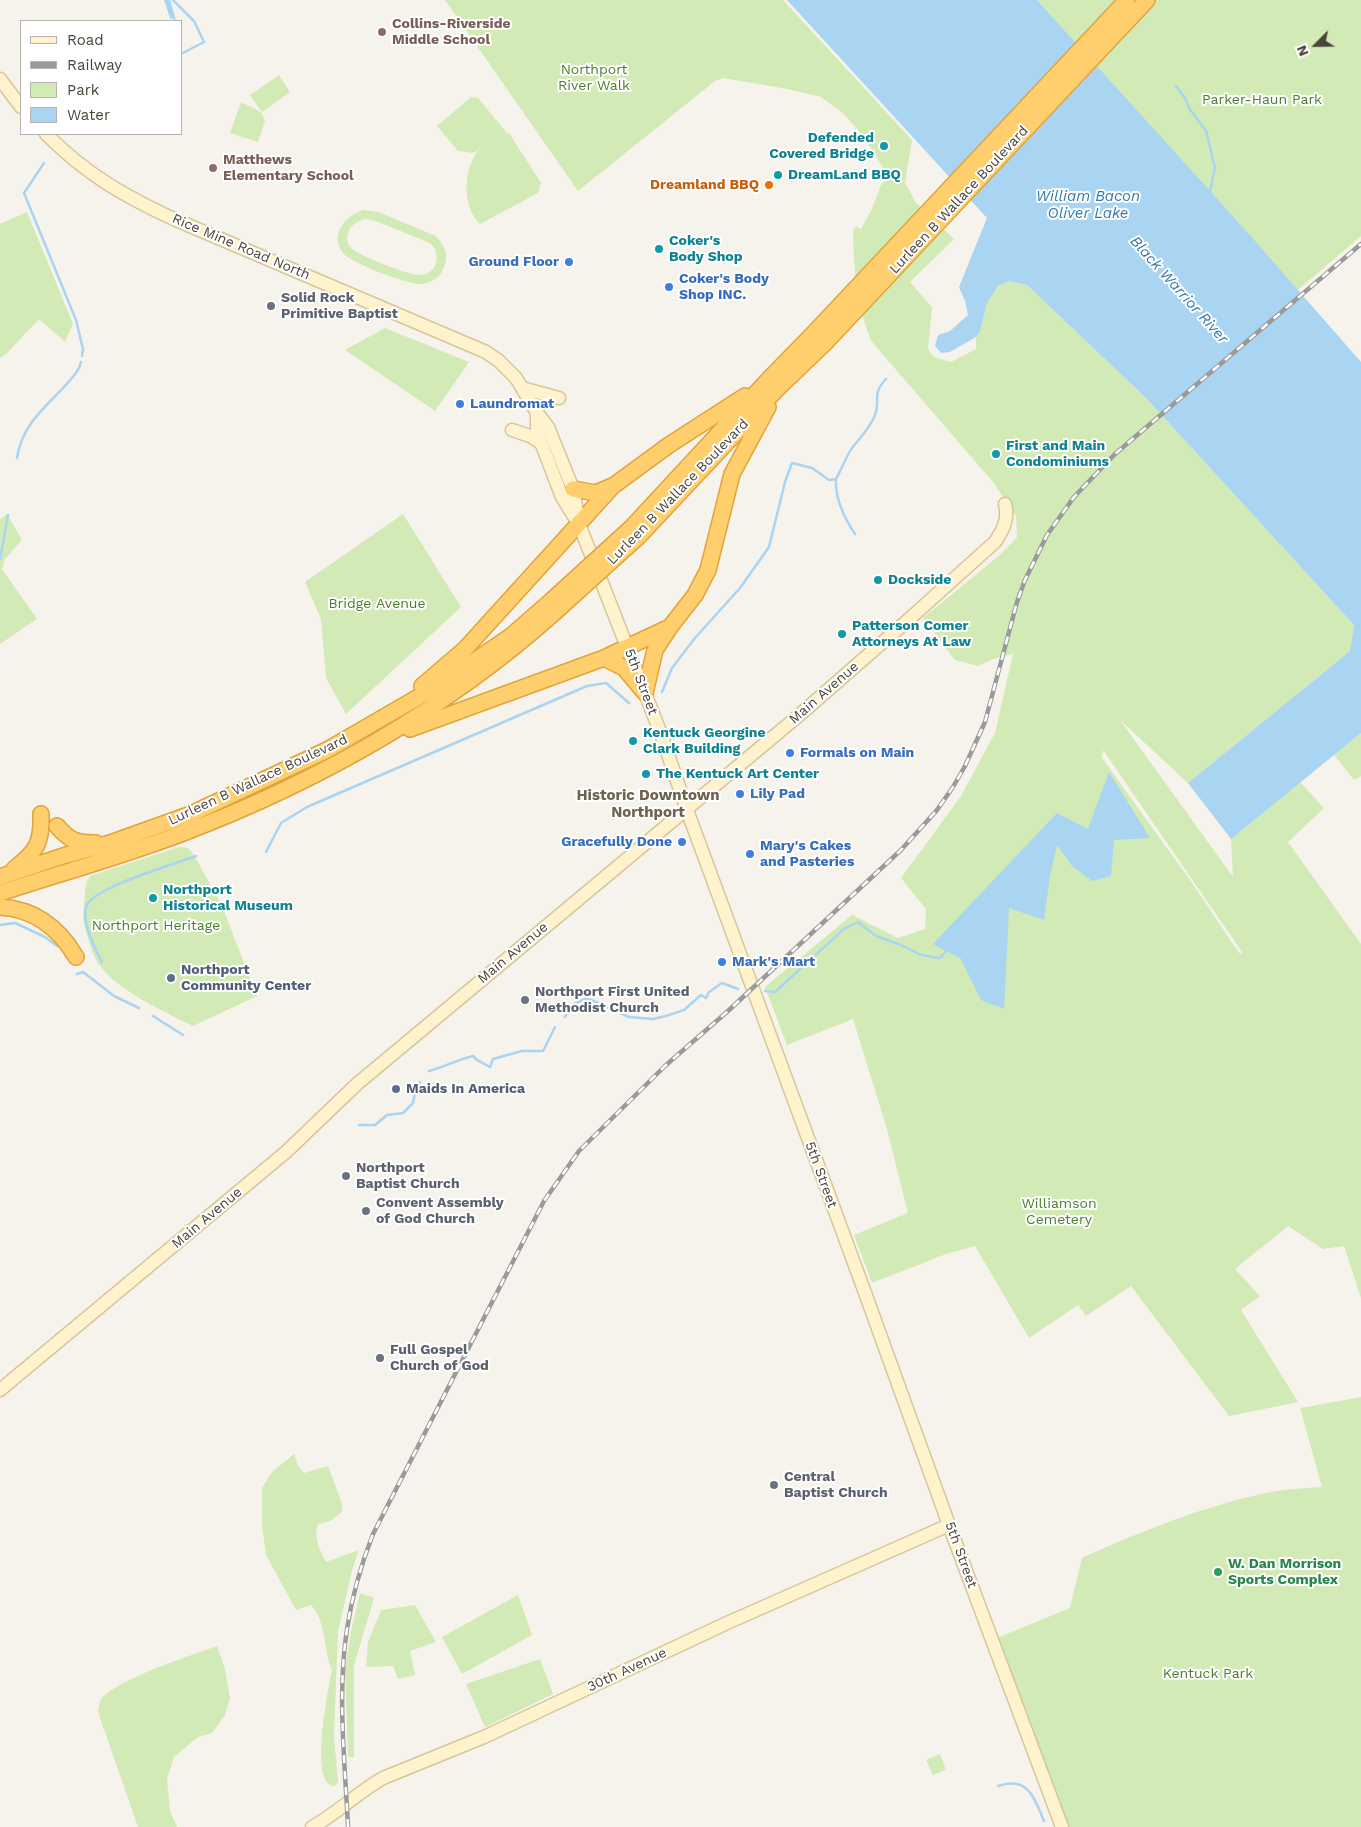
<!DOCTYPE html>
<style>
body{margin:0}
#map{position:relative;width:1361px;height:1827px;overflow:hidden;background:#f6f3ec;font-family:"Work Sans",sans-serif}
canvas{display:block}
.legend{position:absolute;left:20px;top:20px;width:162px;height:115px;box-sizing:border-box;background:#fff;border:1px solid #b7b4b0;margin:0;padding:6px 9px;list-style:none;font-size:15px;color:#4b4439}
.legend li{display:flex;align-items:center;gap:10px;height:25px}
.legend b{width:25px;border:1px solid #b7b4b0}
.north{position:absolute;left:1291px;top:20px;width:50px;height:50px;-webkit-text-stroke:4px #fff;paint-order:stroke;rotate:247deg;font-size:14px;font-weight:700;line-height:20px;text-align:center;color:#4b4439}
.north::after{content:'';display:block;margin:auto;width:18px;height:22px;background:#4b4439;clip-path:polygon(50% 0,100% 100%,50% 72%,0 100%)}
</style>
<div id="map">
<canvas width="1361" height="1827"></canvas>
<ul class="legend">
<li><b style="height:6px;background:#fff3cd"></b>Road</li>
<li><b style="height:6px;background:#9a9a9a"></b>Railway</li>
<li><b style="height:14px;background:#d2eab5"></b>Park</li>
<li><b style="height:14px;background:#a9d4f2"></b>Water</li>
</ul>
<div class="north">N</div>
</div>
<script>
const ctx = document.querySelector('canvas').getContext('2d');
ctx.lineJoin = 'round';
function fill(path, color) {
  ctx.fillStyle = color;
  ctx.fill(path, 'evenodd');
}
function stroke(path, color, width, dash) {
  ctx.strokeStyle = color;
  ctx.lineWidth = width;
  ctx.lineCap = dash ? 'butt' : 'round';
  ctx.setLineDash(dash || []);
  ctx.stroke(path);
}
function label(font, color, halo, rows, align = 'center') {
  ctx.font = font + ' "Work Sans",sans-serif';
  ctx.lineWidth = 4;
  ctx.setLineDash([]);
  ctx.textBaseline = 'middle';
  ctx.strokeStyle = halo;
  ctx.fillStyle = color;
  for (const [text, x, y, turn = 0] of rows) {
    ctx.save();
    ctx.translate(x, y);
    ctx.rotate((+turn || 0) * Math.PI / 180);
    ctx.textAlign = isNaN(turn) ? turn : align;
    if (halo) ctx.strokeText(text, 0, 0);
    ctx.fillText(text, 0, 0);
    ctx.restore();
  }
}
const green = new Path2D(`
 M 445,0 L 783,0 L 912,140 L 905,183 L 916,203 L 954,239 L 910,282 L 932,307 L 928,349 L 934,357 L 951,362 L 976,349 L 976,337 L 980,331 L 987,303 L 998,286 L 1009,281 L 1027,285 L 1146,398 L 1354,625 L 1350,651 L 1188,783 L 1120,720 L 1233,877 L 1231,839 L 1300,782 L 1324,808 L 1288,842 L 1361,944 L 1361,1298 L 1344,1246 L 1323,1249 L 1288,1226 L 1235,1269 L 1260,1296 L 1241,1310 L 1298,1402 L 1229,1416 L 1131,1286 L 1086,1316 L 1078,1305 L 1029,1338 L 975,1246 L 946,1254 L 872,1283 L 854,1235 L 908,1213 L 887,1129 L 853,1019 L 787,1045 L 765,987 L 852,915 L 898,938 L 925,929 L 926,909 L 901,878 L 961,796 L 995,733 L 1013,654 L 993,659 L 978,666 L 955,660 L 923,618 L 1001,554 L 1017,537 L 1016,516 L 993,482 L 872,342 C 856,307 854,269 853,231 L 856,226 L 861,229 L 871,211 L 881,185 L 887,179 L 885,171 L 864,137 L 844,114 L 821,97 L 787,89 L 724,78 L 715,81 L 578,191 ZM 1103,750 L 1242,952 L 1242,953 L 1239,953 L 1190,880 L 1102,758 Z
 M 1037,0 L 1361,0 L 1361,236 L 1298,290 Z
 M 279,75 L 290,92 L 262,112 L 250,95 Z
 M 471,97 L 478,98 L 507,133 L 503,136 L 509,133 L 541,183 L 538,193 L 480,224 C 461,205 463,168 480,148 L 474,153 L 458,151 L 437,126 Z
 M 241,102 L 261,112 L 265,121 L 258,142 L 230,133 Z
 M 364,210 L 378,212 L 436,236 C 444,245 449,255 444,267 C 441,277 431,283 421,284 C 408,285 351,263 343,253 C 329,235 345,215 364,210 ZM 365,219 L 376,221 L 430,243 C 442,254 438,274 420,275 C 411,276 357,255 351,248 C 348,244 346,239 348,234 C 349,226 357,221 365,219 Z
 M 27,212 L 73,324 L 65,342 L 39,319 L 6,354 L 0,358 L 0,224 Z
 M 385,328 L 469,362 L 435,411 L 345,350 Z
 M 7,514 L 22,540 L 5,559 L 2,569 L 37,619 L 0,644 L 0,519 Z
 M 403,514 L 461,607 L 346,714 L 326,678 L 321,619 L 305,582 Z
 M 1361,733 L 1361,776 L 1354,780 L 1334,755 Z
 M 179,847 L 188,848 L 194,855 L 222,906 L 257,996 L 193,1026 C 167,1013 117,990 100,966 C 94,958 91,948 88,938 C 84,925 82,919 84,905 C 86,894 83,886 90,876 Z
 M 1361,1397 L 1361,1827 L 1060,1827 L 992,1640 L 1070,1608 L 1082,1558 C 1144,1530 1209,1504 1276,1491 C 1291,1489 1307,1488 1322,1487 L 1300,1408 Z
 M 294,1454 L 298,1466 L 304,1473 L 328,1466 L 342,1504 L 342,1512 L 330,1521 L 318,1524 C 313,1538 320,1550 326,1562 L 359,1550 L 352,1570 L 338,1632 L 334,1737 L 338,1781 L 336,1786 C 307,1789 329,1686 332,1670 C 323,1650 327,1622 311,1605 L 296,1610 L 266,1555 L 262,1525 L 262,1488 L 271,1473 Z
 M 360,1593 L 374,1598 L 354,1665 L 354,1757 L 348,1757 L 345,1670 L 351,1631 Z
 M 518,1595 L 532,1635 L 462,1674 L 442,1637 Z
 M 415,1605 L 436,1642 L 410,1651 L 415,1675 L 398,1679 L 393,1666 L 366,1667 L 368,1642 L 381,1610 Z
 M 217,1646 L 225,1669 L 230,1698 L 225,1715 L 212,1733 L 198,1737 L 174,1757 L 167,1779 L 170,1811 L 177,1827 L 138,1827 L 98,1712 C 99,1707 99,1701 102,1698 C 120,1678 190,1656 217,1646 Z
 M 540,1659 L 553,1694 L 485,1727 L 466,1684 Z
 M 940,1754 L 946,1770 L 933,1775 L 926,1760 Z`);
const water = new Path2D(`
 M 164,0 L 170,0 L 176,20 L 170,18 Z
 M 787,0 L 1037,0 L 1248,233 L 1361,362 L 1361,733 L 1231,839 L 1188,783 L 1350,651 L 1354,625 L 1146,398 L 1027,285 L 1009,281 L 998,286 L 987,303 L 980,331 L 976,337 L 950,352 L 941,353 L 935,346 L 938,335 L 950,331 L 968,315 L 965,301 L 959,287 L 987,218 Z
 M 1109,772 L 1150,838 L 1114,840 L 1111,876 L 1092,881 L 1072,866 L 1057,845 L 1050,876 L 1044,920 L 1009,908 L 1004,1009 L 981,1000 L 961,959 L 933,944 L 1057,813 L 1088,829 Z`);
const stream = new Path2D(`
 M 173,0 L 194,21 L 204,42 L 181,54
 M 1176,86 L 1185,98 L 1189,108 L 1206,131 L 1215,168 L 1210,191
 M 44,163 L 24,193 L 76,320 L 83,349 L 82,356
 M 17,458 C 22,426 42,410 63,388 C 70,380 79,372 81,362
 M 836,480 C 835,499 845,519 855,534
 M 0,559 L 8,515
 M 662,692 L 672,668 L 695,638 L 740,588 L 769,547 L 785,482 L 792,463 L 812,468 L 829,480 L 836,479 C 841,470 845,460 850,451 C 858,439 870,429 875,415 C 881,399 871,395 886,379
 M 266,852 L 281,823 L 307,807 L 587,686 L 606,683 L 629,703
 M 0,925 L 15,923 L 45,937 L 57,946
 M 102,962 C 95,949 82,922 86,907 C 91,888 175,864 196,856
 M 77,974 L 83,972 L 114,996 L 139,1008
 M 765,991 L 775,992 L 844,929 L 858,922 L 876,936 L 901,945 L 921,955 L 940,958 L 948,949
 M 153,1016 L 183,1035
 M 565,1017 L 570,1006 L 587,998 L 629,1017 L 653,1019 L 666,1016 L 684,1010 L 701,995 L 706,998 L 709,992 L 722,983 L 738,989
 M 429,1071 C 444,1067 457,1060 473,1056 L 477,1060 L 490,1067 L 493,1059 L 522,1051 L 543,1051 L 555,1027
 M 359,1125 L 375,1125 L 387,1115 L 403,1113 L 413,1103 L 416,1088 L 420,1082
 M 998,1786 C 1028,1776 1034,1797 1044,1821`);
const secondary = new Path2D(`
 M 0,79 L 21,107
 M 46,134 C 87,175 124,196 176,220 L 486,352 L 499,361 L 516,378 L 537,413 L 548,427 L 573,489 L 579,524 L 661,734 L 687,810 L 864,1290 L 949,1525 L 1062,1827
 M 522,388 L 559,398
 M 537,413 L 537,432 L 562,497 L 575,518
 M 512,430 L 530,436 L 541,443
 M 0,1390 L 286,1152 L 357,1084 L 797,717 L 907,621 L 995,542 C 1003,530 1009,519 1005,504
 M 312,1827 C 338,1813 358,1792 383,1778 L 484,1737 L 727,1623 L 949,1525`);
const highway = new Path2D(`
 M 573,489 L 596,493 L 612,486
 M 631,528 L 769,379 L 813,334 L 1127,0
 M 638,537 L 777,389 L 824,344 L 1147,0
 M 604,658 L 624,668 L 645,693
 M 422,686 L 465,649 L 613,486 L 669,445 L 745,396
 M 645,693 L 655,650 L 670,627 L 695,595 L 708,570 L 732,474 L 768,407
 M 410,729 L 604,658 L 670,627
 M 57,826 C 70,841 76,843 96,843
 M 14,869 C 37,851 42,843 41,814
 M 0,877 L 63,856 L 110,843 L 191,814 L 327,750 L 441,684 L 511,636 L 551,601
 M 0,893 C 61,873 123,856 183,833 C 317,782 447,709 554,613
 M 0,907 C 35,909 59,928 76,957`);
const rail = new Path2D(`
 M 348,1827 C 345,1762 337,1694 347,1629 C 352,1596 361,1565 373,1534 L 544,1201 L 579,1151 L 665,1066 L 728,1011 L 901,850 L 937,810 L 953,787 L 965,766 L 985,722 L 1017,602 L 1025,580 L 1047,535 L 1074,497 L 1115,454 L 1361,244`);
const highwayBridge = new Path2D(`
 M 551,601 L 631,528
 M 554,613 L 638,537`);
const markers = [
 [382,32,5,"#8d6e63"],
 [884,146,5,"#0f9aa8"],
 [213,168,5,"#8d6e63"],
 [778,175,5,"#0f9aa8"],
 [769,185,5,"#e8710a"],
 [659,249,5,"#0f9aa8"],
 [569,262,5,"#3f7fe0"],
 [669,287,5,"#3f7fe0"],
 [271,306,5,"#6b7280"],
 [460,404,5,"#3f7fe0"],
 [996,454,5,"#0f9aa8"],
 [878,580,5,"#0f9aa8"],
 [842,634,5,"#0f9aa8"],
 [633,741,5,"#0f9aa8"],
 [790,753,5,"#3f7fe0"],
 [646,774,5,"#0f9aa8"],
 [740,794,5,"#3f7fe0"],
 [682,842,5,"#3f7fe0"],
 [750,854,5,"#3f7fe0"],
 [153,898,5,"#0f9aa8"],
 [722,962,5,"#3f7fe0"],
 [171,978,5,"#5c6f8a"],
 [525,1000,5,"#6b7280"],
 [396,1089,5,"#5c6f8a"],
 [346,1176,5,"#6b7280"],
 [366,1211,5,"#6b7280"],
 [380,1358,5,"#6b7280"],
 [774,1485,5,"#6b7280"],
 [1218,1572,5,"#2e9e5b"]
];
const educationNames = [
 ["Collins-Riverside",392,24],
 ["Middle School",392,40],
 ["Matthews",223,160],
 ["Elementary School",223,176]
];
const parkNames = [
 ["Northport",594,70],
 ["River Walk",594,86],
 ["Parker-Haun Park",1262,100],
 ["Bridge Avenue",377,604],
 ["Northport Heritage",156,926],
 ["Williamson",1059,1204],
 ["Cemetery",1059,1220],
 ["Kentuck Park",1208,1674]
];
const cultureNames = [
 ["Defended",874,138,"right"],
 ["Covered Bridge",874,154,"right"],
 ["DreamLand BBQ",788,175],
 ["Coker's",669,241],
 ["Body Shop",669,257],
 ["First and Main",1006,446],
 ["Condominiums",1006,462],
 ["Dockside",888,580],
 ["Patterson Comer",852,626],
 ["Attorneys At Law",852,642],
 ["Kentuck Georgine",643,733],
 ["Clark Building",643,749],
 ["The Kentuck Art Center",656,774],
 ["Northport",163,890],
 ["Historical Museum",163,906]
];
const foodNames = [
 ["Dreamland BBQ",759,185]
];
const streetNames = [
 ["Lurleen B Wallace Boulevard",959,200,-47],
 ["Rice Mine Road North",241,247,23],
 ["Lurleen B Wallace Boulevard",678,492,-46],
 ["5th Street",641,682,69],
 ["Main Avenue",824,693,-41],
 ["Lurleen B Wallace Boulevard",258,780,-25],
 ["Main Avenue",513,953,-40],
 ["5th Street",821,1175,70],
 ["Main Avenue",207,1218,-40],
 ["5th Street",961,1555,70],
 ["30th Avenue",627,1670,-25]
];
const shopNames = [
 ["Ground Floor",559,262,"right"],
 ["Coker's Body",679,279],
 ["Shop INC.",679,295],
 ["Laundromat",470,404],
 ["Formals on Main",800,753],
 ["Lily Pad",750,794],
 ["Gracefully Done",672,842,"right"],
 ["Mary's Cakes",760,846],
 ["and Pasteries",760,862],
 ["Mark's Mart",732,962]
];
const worshipNames = [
 ["Solid Rock",281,298],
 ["Primitive Baptist",281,314],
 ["Northport First United",535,992],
 ["Methodist Church",535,1008],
 ["Northport",356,1168],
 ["Baptist Church",356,1184],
 ["Convent Assembly",376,1203],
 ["of God Church",376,1219],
 ["Full Gospel",390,1350],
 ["Church of God",390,1366],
 ["Central",784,1477],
 ["Baptist Church",784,1493]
];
const serviceNames = [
 ["Northport",181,970],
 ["Community Center",181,986],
 ["Maids In America",406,1089]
];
const leisureNames = [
 ["W. Dan Morrison",1228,1564],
 ["Sports Complex",1228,1580]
];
const waterNames = [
 ["William Bacon",1088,197],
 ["Oliver Lake",1088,214],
 ["Black Warrior River",1179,290,48]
];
const neighbourhoodNames = [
 ["Historic Downtown",648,796],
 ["Northport",648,813]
];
fill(green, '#d2eab5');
fill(water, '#a9d4f2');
stroke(stream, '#a9d4f2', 2.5);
stroke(secondary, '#d6c79b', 15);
stroke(highway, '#e0a43c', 18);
stroke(secondary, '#fff3cd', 12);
stroke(highway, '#ffcf6e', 15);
stroke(rail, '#9a9a9a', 4.5);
stroke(rail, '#fff', 2.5, [8]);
stroke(highwayBridge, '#e0a43c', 18, []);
stroke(highwayBridge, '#ffcf6e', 15);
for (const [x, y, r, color] of markers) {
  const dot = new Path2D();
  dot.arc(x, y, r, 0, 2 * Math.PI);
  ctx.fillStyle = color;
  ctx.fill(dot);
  stroke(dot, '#fff', 2);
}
label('bold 14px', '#785e54', '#fff', educationNames, 'left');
label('14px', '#4a7f2a', '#fff', parkNames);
label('bold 14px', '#0d838f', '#fff', cultureNames, 'left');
label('bold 14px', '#c56008', '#fff', foodNames, 'right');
label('14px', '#4b4439', '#fff', streetNames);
label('bold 14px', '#366cbe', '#fff', shopNames, 'left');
label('bold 14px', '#5b616d', '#fff', worshipNames, 'left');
label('bold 14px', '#4e5e75', '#fff', serviceNames, 'left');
label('bold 14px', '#27864d', '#fff', leisureNames, 'left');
label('italic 15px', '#2e7ab2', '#fff', waterNames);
label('bold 15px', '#6e6250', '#fff', neighbourhoodNames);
</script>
